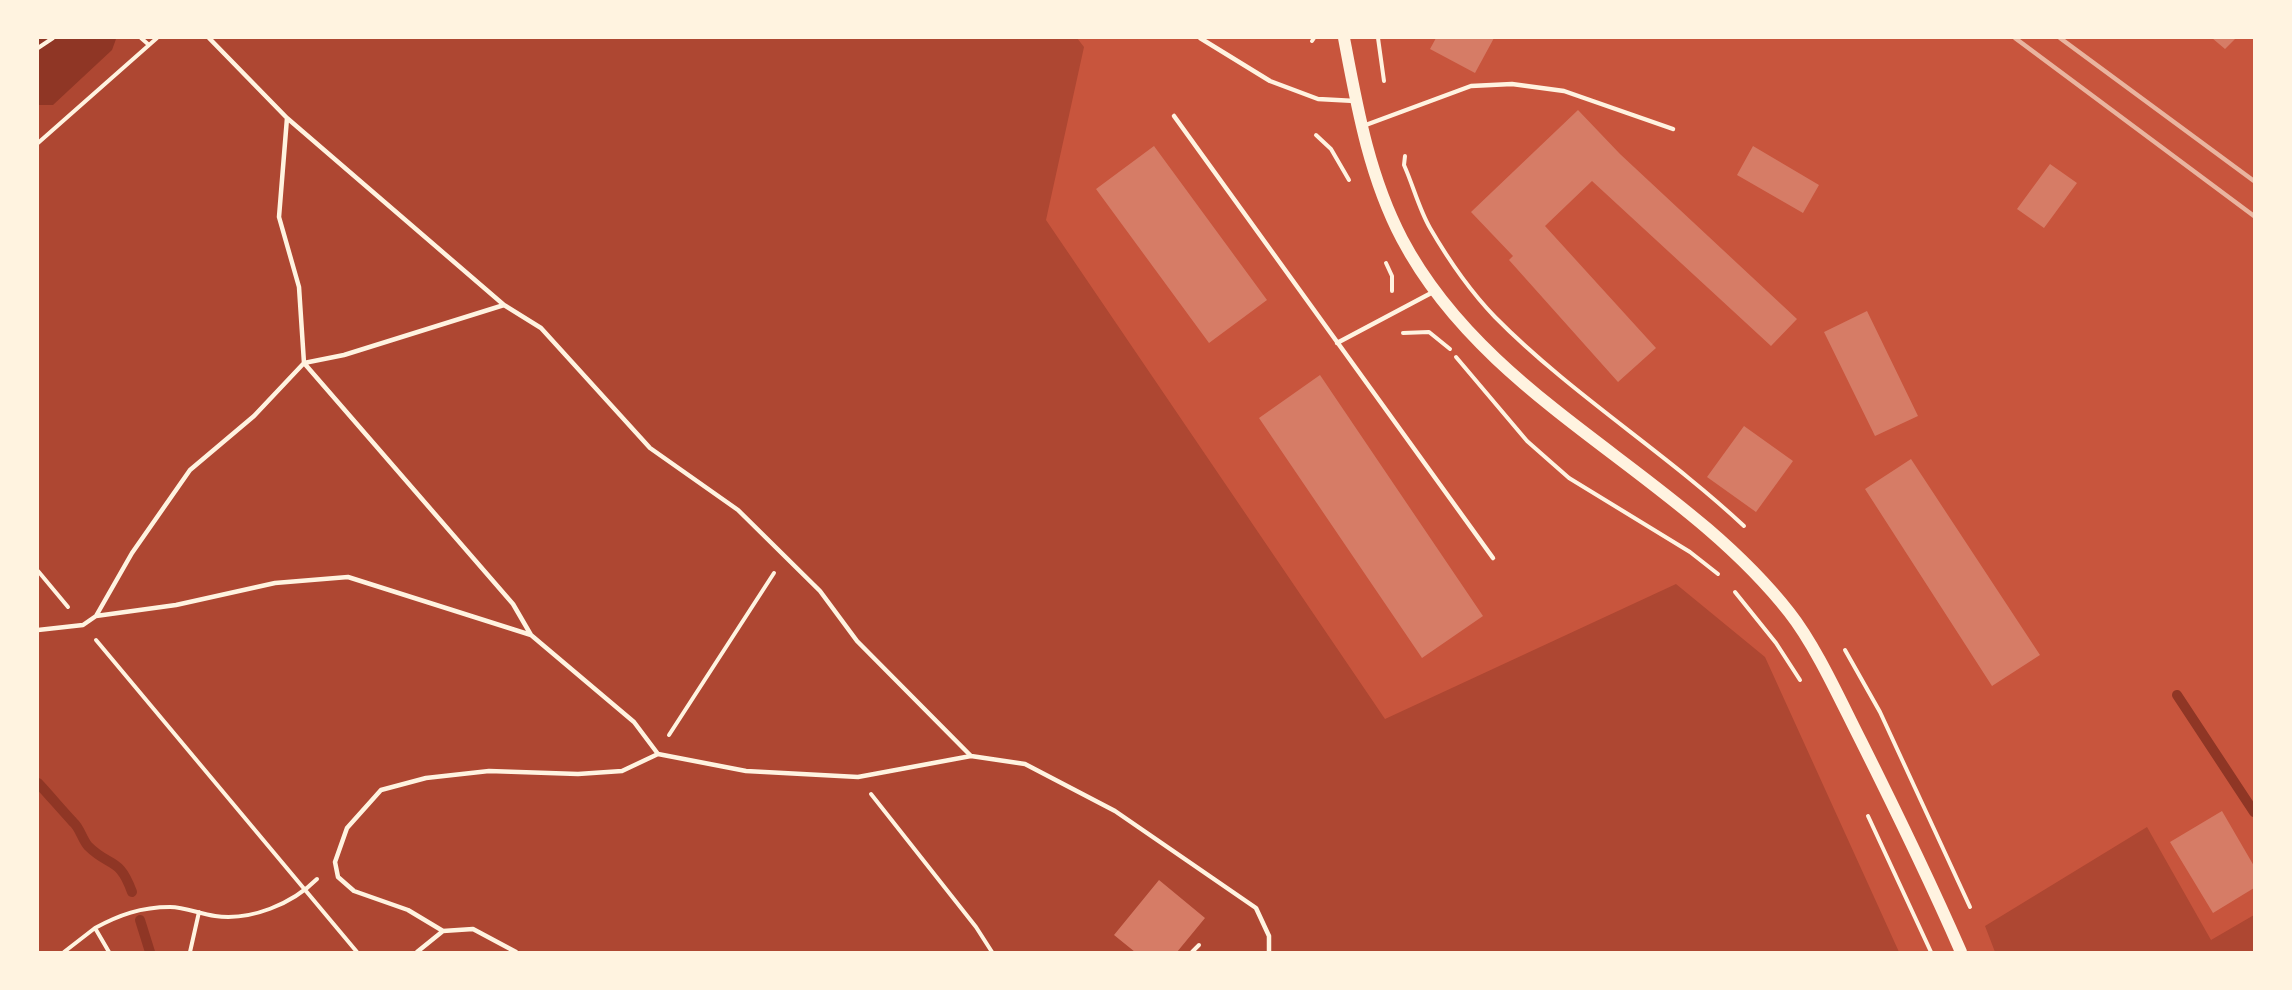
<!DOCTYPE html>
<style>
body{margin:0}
#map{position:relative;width:2292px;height:990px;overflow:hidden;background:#c8553d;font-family:"Nunito Sans",sans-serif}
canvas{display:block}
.frame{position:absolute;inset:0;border:39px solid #fff3e0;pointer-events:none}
</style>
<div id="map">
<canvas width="2292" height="990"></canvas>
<div class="frame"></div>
</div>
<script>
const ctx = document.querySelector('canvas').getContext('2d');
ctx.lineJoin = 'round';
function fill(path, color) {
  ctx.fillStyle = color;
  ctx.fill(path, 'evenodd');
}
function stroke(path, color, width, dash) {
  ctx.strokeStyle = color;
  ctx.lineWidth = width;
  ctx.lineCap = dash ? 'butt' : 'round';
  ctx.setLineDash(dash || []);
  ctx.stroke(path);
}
const green = new Path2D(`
 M 38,38 L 1077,38 L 1084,47 L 1046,220 L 1385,719 L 1676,584 L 1765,657 L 1899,952 L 38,952 Z
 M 2147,827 L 2211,940 L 2254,915 L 2254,952 L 1995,952 L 1985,926 Z`);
const water = new Path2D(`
 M 38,38 L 115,38 L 116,39 L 112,50 L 53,105 L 38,105 Z`);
const stream = new Path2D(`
 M 2177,695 L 2254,812
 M 38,783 C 50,796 61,809 73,822 C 80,828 82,839 88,846 C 110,868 119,856 132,892
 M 140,920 L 150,952`);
const building = new Path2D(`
 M 1436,38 L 1494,38 L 1475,73 L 1430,49 Z
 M 2212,38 L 2236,38 L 2225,49 Z
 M 1578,110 L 1620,154 L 1797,319 L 1771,346 L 1592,181 L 1545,226 L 1656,348 L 1618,382 L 1509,260 L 1513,256 L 1471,212 Z
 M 1154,146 L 1267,300 L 1209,343 L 1096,189 Z
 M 1753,146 L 1819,185 L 1803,213 L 1737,175 Z
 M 2050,164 L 2077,183 L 2044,228 L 2017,209 Z
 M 1867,311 L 1918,416 L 1875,436 L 1824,332 Z
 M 1320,375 L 1483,616 L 1422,658 L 1259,418 Z
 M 1744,426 L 1793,461 L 1756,512 L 1707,477 Z
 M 1911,459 L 2040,655 L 1992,686 L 1865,489 Z
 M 2222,811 L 2254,866 L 2254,888 L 2213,913 L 2170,842 Z
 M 1159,880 L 1205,918 L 1177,952 L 1135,952 L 1114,935 Z`);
const path = new Path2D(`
 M 141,38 L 149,45
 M 1378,38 L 1384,81
 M 1312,41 L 1314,38
 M 38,48 L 53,38
 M 1316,135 L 1331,149 L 1349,180
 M 38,143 L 157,38
 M 1405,156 L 1404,165 C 1413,185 1419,209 1430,228 C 1448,259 1470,291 1495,317 C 1571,394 1665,452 1744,526
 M 1386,263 L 1392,276 L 1392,291
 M 1403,333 L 1429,332 L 1450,349
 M 1456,357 L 1527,441 L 1569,478 L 1690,552 L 1718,574
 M 38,571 L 68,607
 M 1735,592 L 1776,643 L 1800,680
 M 96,640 L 357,952
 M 1845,650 L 1880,712 L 1970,907
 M 669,735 L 774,573
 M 871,794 L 976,927 L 992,952
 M 1868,816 L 1931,952
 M 64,952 L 95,928
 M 109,952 L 95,928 C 119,915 141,907 170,907 C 185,907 200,914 215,916 C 251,921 292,904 317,879
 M 190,952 L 199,912
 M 1192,952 L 1199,945`);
const service = new Path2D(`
 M 209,38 L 287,118 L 279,217 L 299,287 L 304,363 L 344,355 L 504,305 L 541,328 L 650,448 L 738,510 L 820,591 L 857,641 L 971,756 L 1025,764 L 1115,811 L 1256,908 L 1269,936 L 1269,952
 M 1200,38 L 1270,81 L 1318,99 L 1355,101
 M 1174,116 L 1493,558
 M 287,118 L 504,305
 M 1363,126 L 1471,86 L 1512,84 L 1564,91 L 1673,129
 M 1337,343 L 1435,291
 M 96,616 L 132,553 L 190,470 L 254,416 L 304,363 L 513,604 L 531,635
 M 38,630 L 83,625 L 96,616 L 176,605 L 275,583 L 348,577 L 531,635 L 634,722 L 658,754
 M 443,931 L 408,910 L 354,891 L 338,877 L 335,862 L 347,828 L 381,790 L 426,778 L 489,771 L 578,774 L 622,771 L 658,754 L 746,771 L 858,777 L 971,756
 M 417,952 L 443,931 L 473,929 L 516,952`);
const secondary = new Path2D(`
 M 1344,38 C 1357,107 1369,176 1402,239 C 1488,402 1678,471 1789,612 C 1816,646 1841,702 1861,741 C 1896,811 1930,881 1961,952`);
const rail = new Path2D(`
 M 2015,38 L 2254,216
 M 2060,38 L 2254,181`);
fill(green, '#ae4732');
fill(water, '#8f3625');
stroke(stream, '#8f3625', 10);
fill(building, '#d67c66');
stroke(path, '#fff3e0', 4);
stroke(service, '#fff3e0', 4.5);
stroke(secondary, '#fff3e0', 12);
stroke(rail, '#e9b49f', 4.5);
</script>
